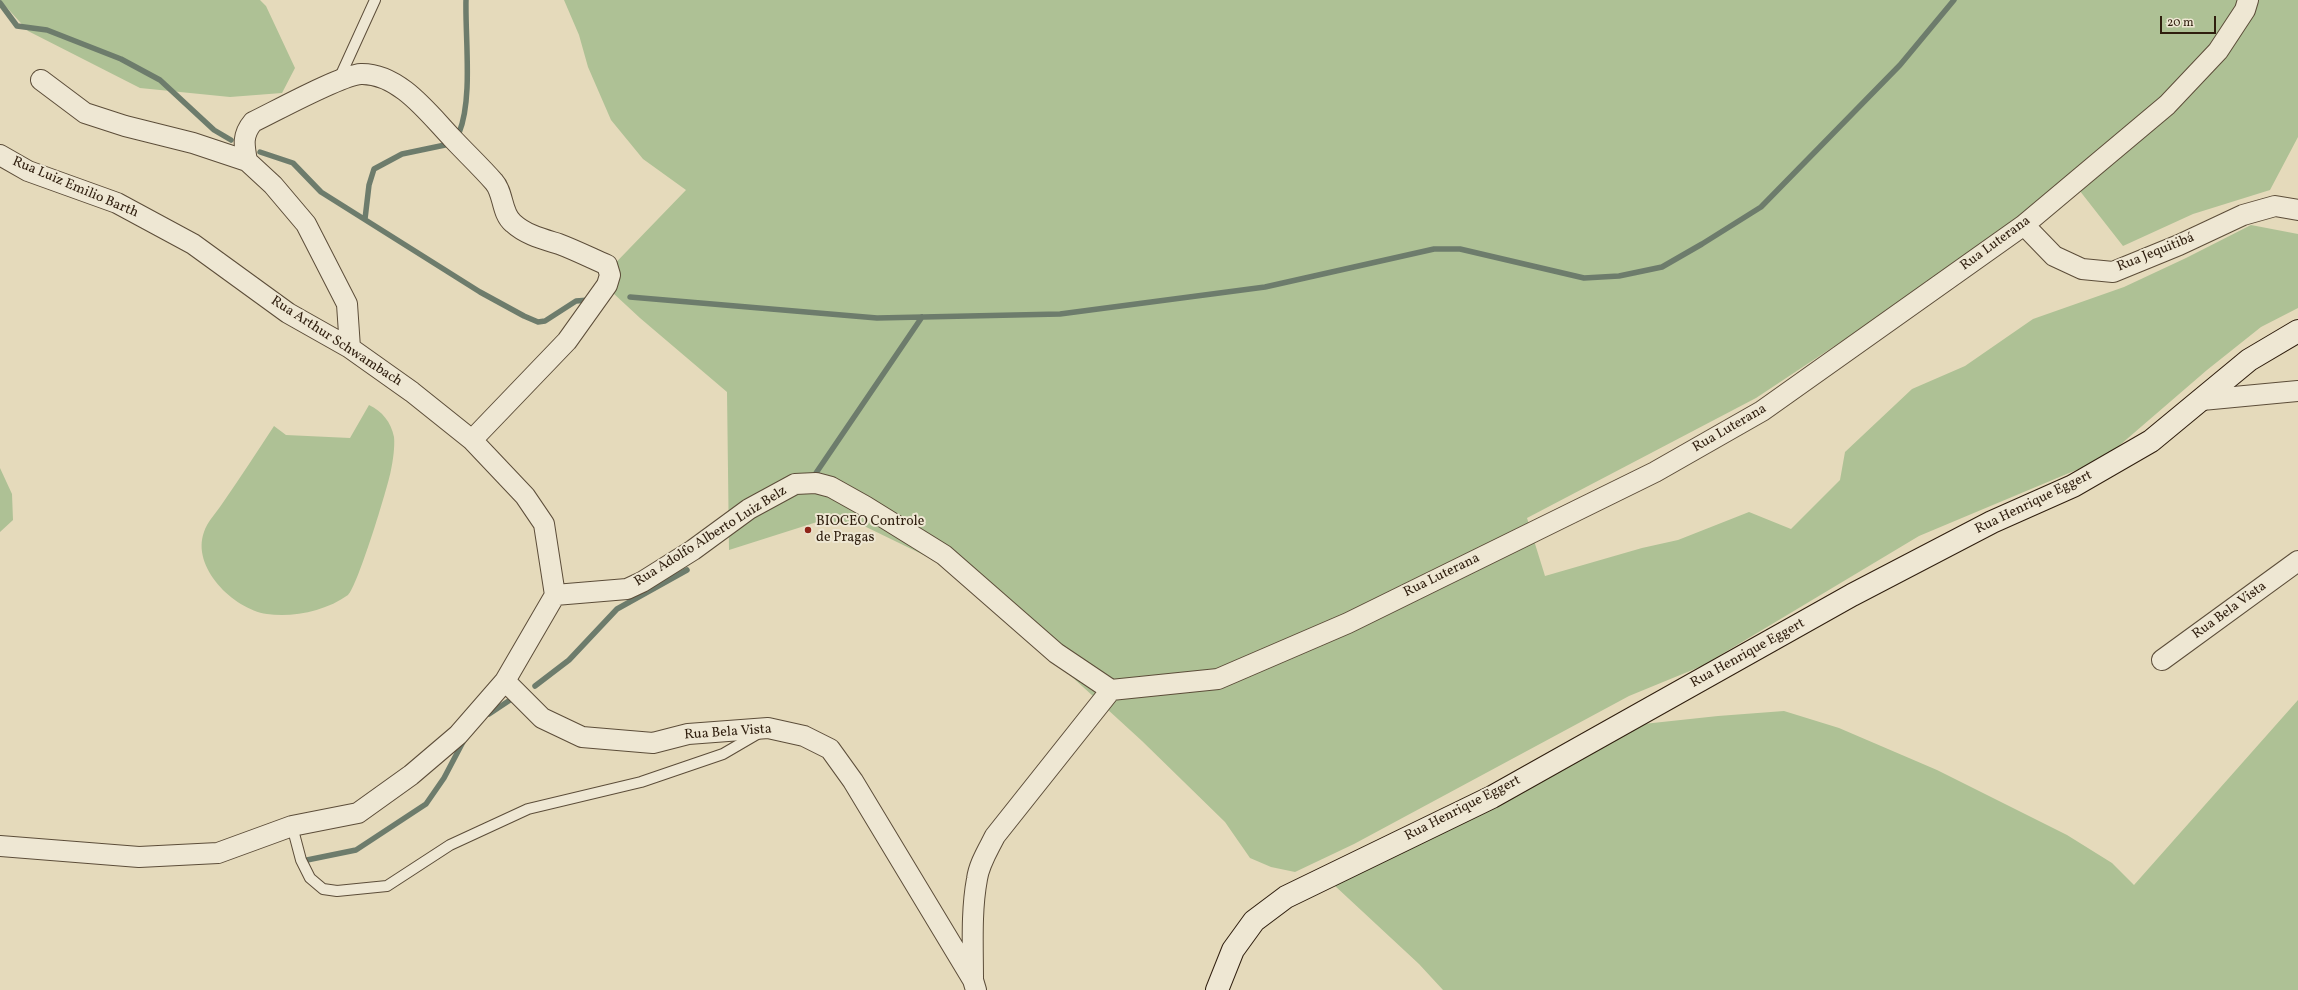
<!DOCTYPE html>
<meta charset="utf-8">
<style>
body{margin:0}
#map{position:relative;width:2298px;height:990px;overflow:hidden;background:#e5dabb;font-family:Vollkorn,serif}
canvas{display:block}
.scale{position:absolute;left:2160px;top:16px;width:56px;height:18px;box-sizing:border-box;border:2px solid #2f1e0e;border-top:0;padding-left:5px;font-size:12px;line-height:14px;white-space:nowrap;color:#2f1e0e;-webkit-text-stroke:3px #eee7d3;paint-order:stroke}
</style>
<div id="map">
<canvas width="2298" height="990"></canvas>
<div class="scale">20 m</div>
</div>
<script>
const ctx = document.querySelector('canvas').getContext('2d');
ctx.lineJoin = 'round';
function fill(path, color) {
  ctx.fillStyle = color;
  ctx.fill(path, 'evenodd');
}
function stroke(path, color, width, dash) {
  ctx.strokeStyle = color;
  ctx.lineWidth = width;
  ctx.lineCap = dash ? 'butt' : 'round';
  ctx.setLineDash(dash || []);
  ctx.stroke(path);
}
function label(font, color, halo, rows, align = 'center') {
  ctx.font = font + ' Vollkorn,serif';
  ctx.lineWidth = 4;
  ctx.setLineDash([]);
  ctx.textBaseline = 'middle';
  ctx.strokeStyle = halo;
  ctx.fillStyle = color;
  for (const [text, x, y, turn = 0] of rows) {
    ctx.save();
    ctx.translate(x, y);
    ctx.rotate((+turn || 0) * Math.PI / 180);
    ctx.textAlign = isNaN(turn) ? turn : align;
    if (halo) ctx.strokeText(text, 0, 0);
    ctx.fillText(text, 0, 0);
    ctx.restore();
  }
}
const green = new Path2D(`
 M 0,0 L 260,0 L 266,6 L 295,68 L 282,93 L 230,97 L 140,88 L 28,31 Z
 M 564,0 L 2298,0 L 2298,137 L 2270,190 L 2193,214 L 2123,246 L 2076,186 L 1756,398 L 1527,518 L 1545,576 L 1642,548 L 1678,540 L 1749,512 L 1791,529 L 1840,480 L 1845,452 L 1912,389 L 1965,366 L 2033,319 L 2124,287 L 2186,258 L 2251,225 L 2298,234 L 2298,308 L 2261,327 L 2207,370 L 2113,451 L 2081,468 L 1919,536 L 1702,666 L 1629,696 L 1354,844 L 1295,872 L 1271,867 L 1250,858 L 1225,822 L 1142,741 L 1023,632 L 932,559 L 862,525 L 817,522 L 729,550 L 727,392 L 640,318 L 599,280 L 686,190 L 643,159 L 611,120 L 588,67 L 579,35 Z
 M 369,405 C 382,411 391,422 394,437 C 395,446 393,461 391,470 C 388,487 357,588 348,595 C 326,611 292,618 267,614 C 233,609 191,567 204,532 C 207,522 217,512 222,504 C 240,478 257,452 274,426 L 286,435 L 350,438 Z
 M 0,468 L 12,494 L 13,520 L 0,532 Z
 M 2298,700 L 2298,990 L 1443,990 L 1419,964 L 1334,885 L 1634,725 L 1718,716 L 1784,711 L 1839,728 L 1937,770 L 2067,835 L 2112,863 L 2134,885 Z`);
const stream = new Path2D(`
 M 0,3 L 17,26 L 47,30 L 121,59 L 160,80 L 214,130 L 231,140
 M 459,133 C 473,99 465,38 466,0
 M 260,152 L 293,163 L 321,192 L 480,292 L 524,316 L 538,322 L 545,321 L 576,301 L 589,300
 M 365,219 L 369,185 L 374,169 L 402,154 L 445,145
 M 630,297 L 877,318 L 1060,314 L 1265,287 L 1434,249 L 1460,249 L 1584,278 L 1619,276 L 1662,267 L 1702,244 L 1761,207 L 1900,65 L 1954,0
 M 816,473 L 922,317
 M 535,686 L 569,660 L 617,609 L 687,570
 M 489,714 L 513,698
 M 307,860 L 356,850 L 426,804 L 444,778 L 464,740`);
const lane = new Path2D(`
 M 339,79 L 375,0
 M 292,826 L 301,860 L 310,878 L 323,889 L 337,891 L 387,886 L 450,845 L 528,809 L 641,782 L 723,754 L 759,733`);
const street = new Path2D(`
 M 41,80 L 85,113 L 125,126 L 193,143 L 247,161 L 273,185 L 306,224 L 347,304 L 350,348
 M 0,155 L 28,171 L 117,203 L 193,244 L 288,313 L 350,348 L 412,392 L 472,440 L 525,496 L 544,524 L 555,595 L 505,681 L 458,735 L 411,775 L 358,813 L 292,826 L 218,853 L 139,857 L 0,846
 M 247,161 C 244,145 242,135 253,122 C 274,112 341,75 361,74 C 399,73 429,114 452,138 C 466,153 481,167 494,182 C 504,193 501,213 513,223 C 526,235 543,239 559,244 C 575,250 591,258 607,265 L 610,275 L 607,285 L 567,341 L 472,440
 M 2024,225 L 2054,256 L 2082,269 L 2113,272 L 2179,245 L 2243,215 L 2275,206 L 2298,210
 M 2202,400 L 2298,391
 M 555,595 L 627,589 L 642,582 L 693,550 L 749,509 L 795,484 L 816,483 L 831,487 L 865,506 L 944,555 L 1056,653 L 1111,690
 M 2162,660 L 2298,561
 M 505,681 L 542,718 L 582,737 L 653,743 L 688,734 L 768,728 L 804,736 L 830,749 L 853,781 L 973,980 L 976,990
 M 1111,690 L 1218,679 L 1348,623 L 1655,472 L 1762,411 L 2024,225 L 2167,105 L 2218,51 L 2245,10 L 2248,0
 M 973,980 C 973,947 971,911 977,879 C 979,864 988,850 995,836 L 1111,690`);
const secondary = new Path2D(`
 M 1217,990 L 1233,950 L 1254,921 L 1286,897 L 1492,797 L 1852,595 L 1992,522 L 2073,486 L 2151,441 L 2249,360 L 2298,331`);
const markers = [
 [808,530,4,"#8f2418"]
];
const streetNames = [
 ["Rua Luiz Emilio Barth",75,188,23],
 ["Rua Luterana",1996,244,-36],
 ["Rua Jequitibá",2156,253,-22],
 ["Rua Arthur Schwambach",336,342,33],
 ["Rua Luterana",1730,429,-30],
 ["Rua Henrique Eggert",2034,503,-26],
 ["Rua Adolfo Alberto Luiz Belz",711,537,-32],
 ["Rua Luterana",1442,576,-26],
 ["Rua Bela Vista",2230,611,-36],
 ["Rua Henrique Eggert",1748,654,-29],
 ["Rua Bela Vista",728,733,-4],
 ["Rua Henrique Eggert",1463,809,-27]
];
const poiNames = [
 ["BIOCEO Controle",816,522],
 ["de Pragas",816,538]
];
fill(green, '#aec195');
stroke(stream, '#6d7c6c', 5.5);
stroke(lane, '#5c4d39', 12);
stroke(street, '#5c4d39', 22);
stroke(secondary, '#2f1e0e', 24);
stroke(lane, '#eee7d3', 10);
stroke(street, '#eee7d3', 20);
stroke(secondary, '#eee7d3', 22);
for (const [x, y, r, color] of markers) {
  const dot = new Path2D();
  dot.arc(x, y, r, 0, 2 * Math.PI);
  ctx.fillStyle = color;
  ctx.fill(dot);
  stroke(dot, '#eee7d3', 1.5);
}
label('14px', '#2f1e0e', '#eee7d3', streetNames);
label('14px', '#2f1e0e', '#eee7d3', poiNames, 'left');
</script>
